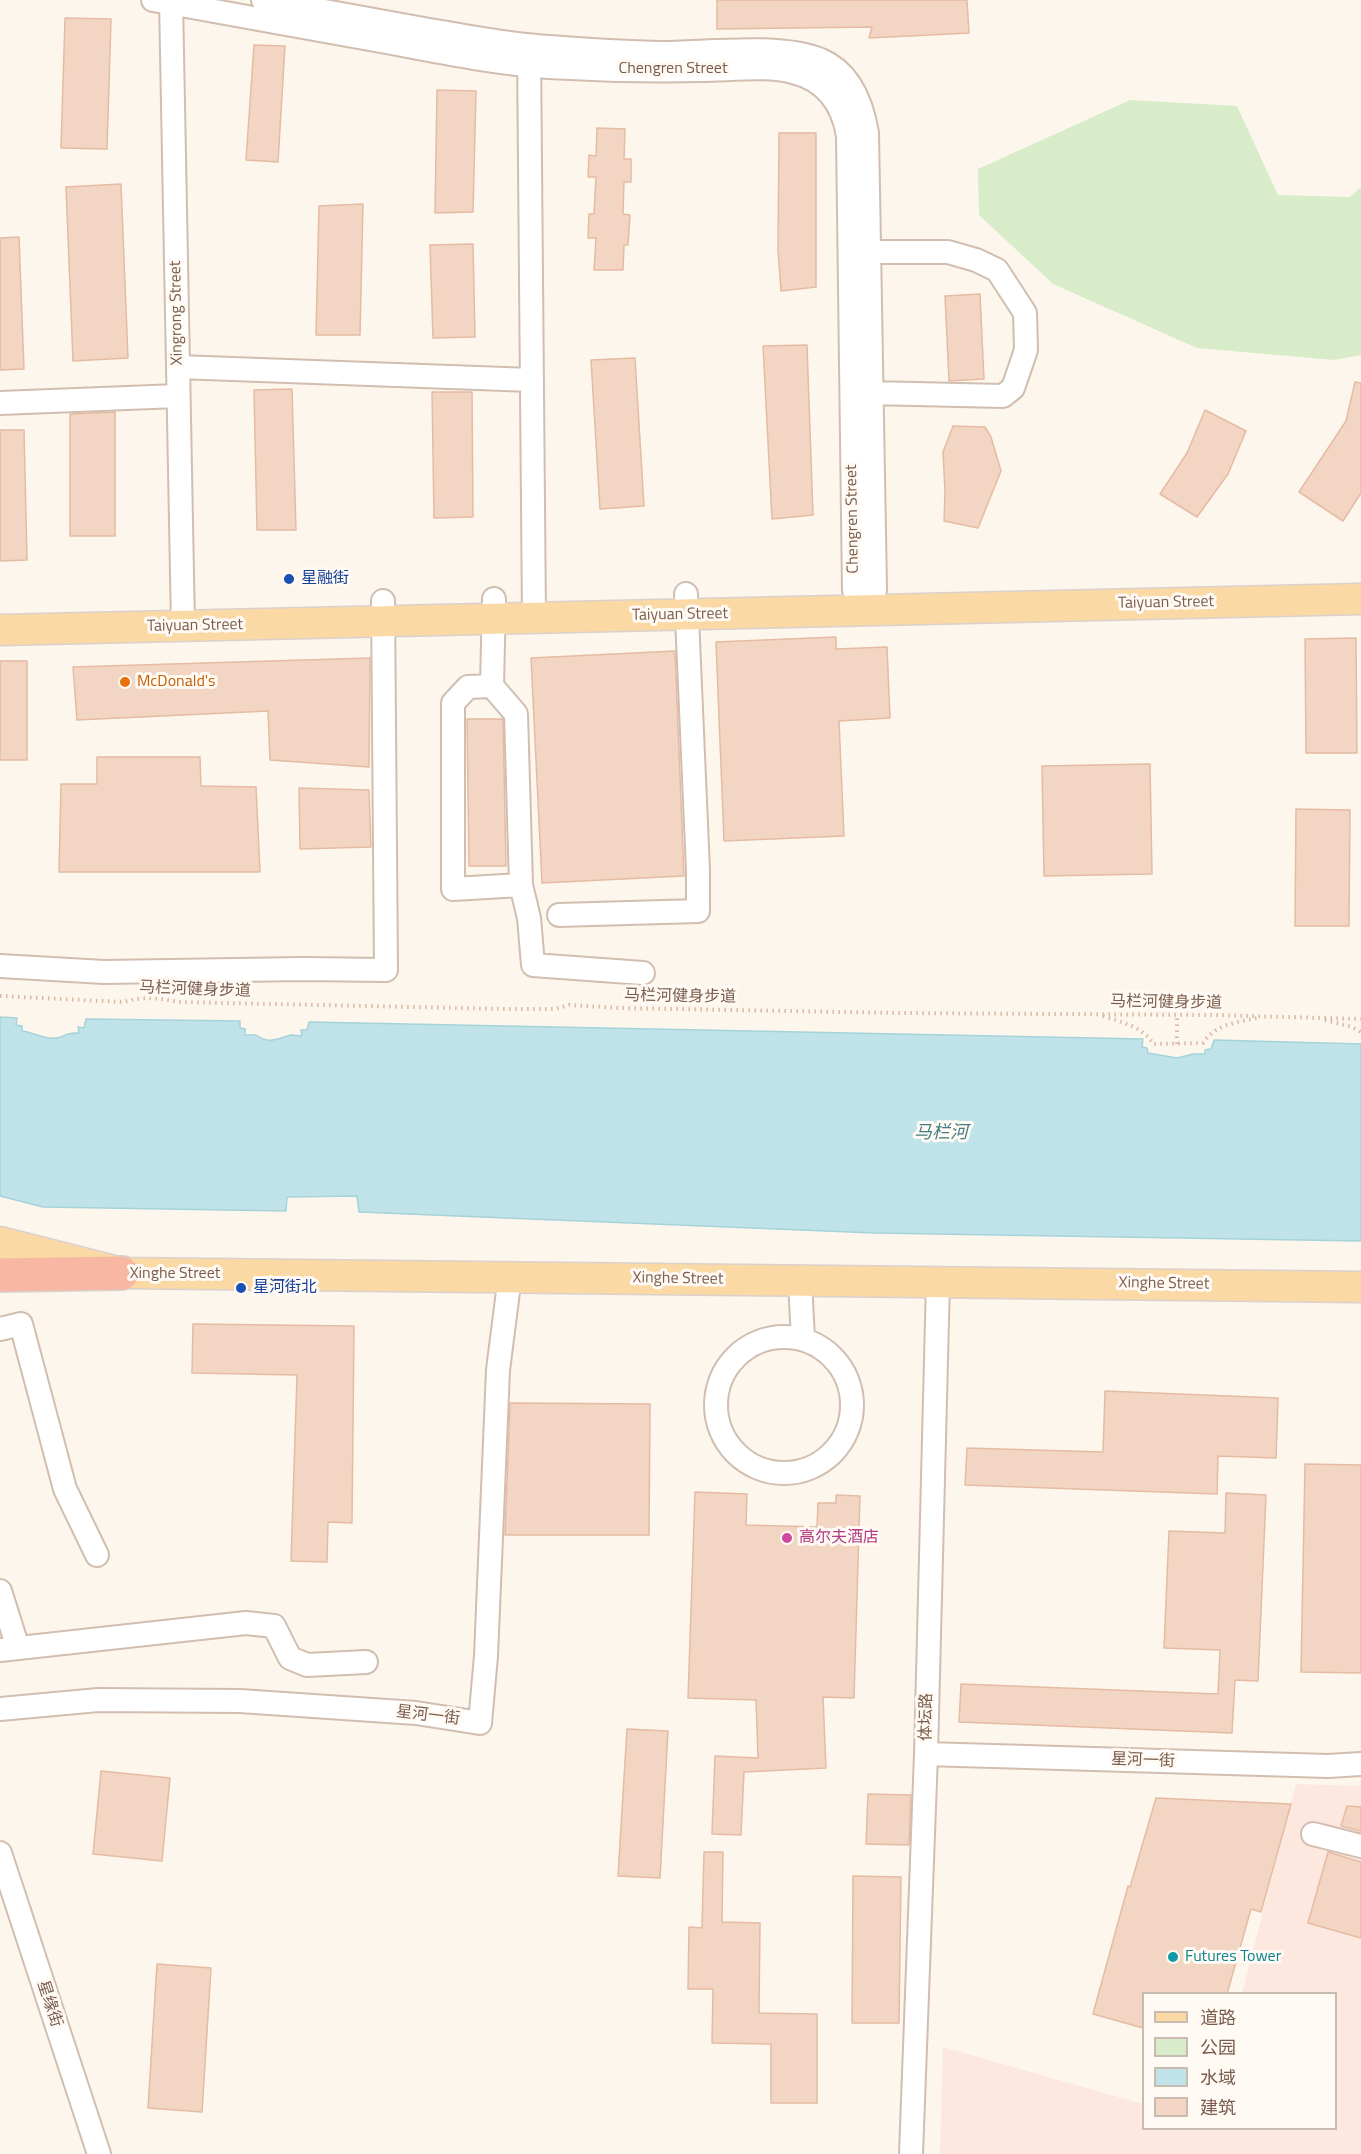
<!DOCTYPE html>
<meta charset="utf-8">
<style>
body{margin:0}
#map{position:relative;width:1361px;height:2154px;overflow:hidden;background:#fdf6ec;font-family:"Titillium Web","Noto Sans SC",sans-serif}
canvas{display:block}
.legend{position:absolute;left:1142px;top:1992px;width:195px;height:138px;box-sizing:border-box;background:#fffaf3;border:2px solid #cabbb1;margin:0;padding:8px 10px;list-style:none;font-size:18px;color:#7a5c4d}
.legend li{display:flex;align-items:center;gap:12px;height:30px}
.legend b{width:30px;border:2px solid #cabbb1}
</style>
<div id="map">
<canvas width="1361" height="2154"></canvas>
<ul class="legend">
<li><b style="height:8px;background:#fbd9a5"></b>道路</li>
<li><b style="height:16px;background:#d8ecc9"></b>公园</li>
<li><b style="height:16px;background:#bfe3e8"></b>水域</li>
<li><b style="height:16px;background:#f3d5c3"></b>建筑</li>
</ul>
</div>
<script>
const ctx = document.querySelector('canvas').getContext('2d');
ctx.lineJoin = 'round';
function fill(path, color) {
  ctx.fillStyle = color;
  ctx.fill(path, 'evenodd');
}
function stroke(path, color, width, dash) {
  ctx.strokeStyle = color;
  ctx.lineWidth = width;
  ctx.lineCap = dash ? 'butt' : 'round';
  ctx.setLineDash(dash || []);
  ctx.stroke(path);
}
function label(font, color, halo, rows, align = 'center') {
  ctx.font = font + ' "Titillium Web","Noto Sans SC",sans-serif';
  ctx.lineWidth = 6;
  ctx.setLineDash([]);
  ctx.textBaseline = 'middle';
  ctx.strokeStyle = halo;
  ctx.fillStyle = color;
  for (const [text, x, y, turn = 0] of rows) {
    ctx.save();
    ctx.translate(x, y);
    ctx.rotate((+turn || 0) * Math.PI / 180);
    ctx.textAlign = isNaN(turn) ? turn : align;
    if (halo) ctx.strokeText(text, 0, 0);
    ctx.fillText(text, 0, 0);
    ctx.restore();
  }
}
const commercial = new Path2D(`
 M 1296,1784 L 1361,1786 L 1361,2154 L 940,2154 L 943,2047 L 1143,2104 L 1144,2128 L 1336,2128 L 1336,1994 L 1242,1993 Z`);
const green = new Path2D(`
 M 1130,100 L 1237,106 L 1278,195 L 1350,197 L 1361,187 L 1361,355 L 1334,360 L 1197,348 L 1053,284 L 979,215 L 978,169 Z`);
const water = new Path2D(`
 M 0,1017 L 17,1018 L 16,1025 L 22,1026 L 22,1031 C 33,1032 44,1040 56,1038 C 67,1037 63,1032 79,1033 L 78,1027 L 84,1028 L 86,1019 L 240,1021 L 240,1028 L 245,1029 L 245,1035 L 256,1035 C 270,1045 278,1038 291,1035 C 295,1035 298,1036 302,1036 L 301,1030 L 307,1030 L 309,1022 L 1143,1039 L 1142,1047 L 1147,1048 L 1148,1053 L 1177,1058 L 1193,1054 L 1205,1054 L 1205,1050 L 1211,1049 L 1214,1040 L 1361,1044 L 1361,1241 L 875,1233 L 359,1212 L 357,1196 L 287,1197 L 286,1211 L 43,1207 L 0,1196 Z`);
const building = new Path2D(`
 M 717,0 L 967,0 L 969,33 L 869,38 L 872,27 L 717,29 Z
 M 65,18 L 111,19 L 107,149 L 61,148 Z
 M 254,45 L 285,46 L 278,162 L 246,160 Z
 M 437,90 L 476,91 L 473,212 L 435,213 Z
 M 597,128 L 625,129 L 624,159 L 631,159 L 631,182 L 624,182 L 623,214 L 630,215 L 628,245 L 624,245 L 623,270 L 594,270 L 596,238 L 588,238 L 589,214 L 594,214 L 596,177 L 588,177 L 589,155 L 596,156 Z
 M 779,133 L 816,133 L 816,287 L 781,291 L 778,250 Z
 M 121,184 L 128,358 L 73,361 L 66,187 Z
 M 363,204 L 360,335 L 316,335 L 319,206 Z
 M 19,237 L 24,369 L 0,370 L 0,238 Z
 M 473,244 L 475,337 L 433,338 L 430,245 Z
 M 980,294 L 984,379 L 949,381 L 945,296 Z
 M 807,345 L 813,515 L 772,519 L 763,346 Z
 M 635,358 L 644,506 L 600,509 L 591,360 Z
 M 1355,382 L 1361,383 L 1361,493 L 1343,521 L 1299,492 L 1346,421 Z
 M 292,389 L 296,530 L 257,530 L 254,390 Z
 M 432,392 L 472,392 L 473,517 L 434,518 Z
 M 1205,410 L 1246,431 L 1228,474 L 1197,517 L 1160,494 L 1187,453 Z
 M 115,412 L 115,536 L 70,536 L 70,414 Z
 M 953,426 L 985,427 L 991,437 L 1001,471 L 978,528 L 944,521 L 945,491 L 943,452 Z
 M 0,430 L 24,430 L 27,560 L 0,561 Z
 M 836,637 L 836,649 L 887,647 L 890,718 L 839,721 L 844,836 L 724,841 L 716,642 Z
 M 1356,638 L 1357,753 L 1306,753 L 1305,639 Z
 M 675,651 L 684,876 L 542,883 L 531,658 Z
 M 370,658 L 369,767 L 270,760 L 268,711 L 77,720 L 73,667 Z
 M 0,661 L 27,661 L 27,760 L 0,760 Z
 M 467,719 L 503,719 L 506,866 L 469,866 Z
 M 97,757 L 200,757 L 201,786 L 256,787 L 260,872 L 59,872 L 61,784 L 97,784 Z
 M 1150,764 L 1152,874 L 1044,876 L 1042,766 Z
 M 299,788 L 369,790 L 371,847 L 300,849 Z
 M 1296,809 L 1350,810 L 1349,926 L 1295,926 Z
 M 193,1324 L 354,1326 L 352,1523 L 328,1522 L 327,1562 L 291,1561 L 297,1375 L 192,1373 Z
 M 1105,1391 L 1278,1398 L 1276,1458 L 1218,1456 L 1217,1494 L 965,1485 L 967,1448 L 1103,1452 Z
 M 510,1403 L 650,1404 L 649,1535 L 505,1535 Z
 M 1305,1464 L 1361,1465 L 1361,1673 L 1301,1672 Z
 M 695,1492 L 747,1494 L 746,1525 L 817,1527 L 818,1503 L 836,1503 L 836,1495 L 860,1496 L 854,1698 L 823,1697 L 826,1768 L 744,1772 L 741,1835 L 712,1834 L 715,1756 L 758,1758 L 756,1700 L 688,1698 Z
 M 1226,1493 L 1266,1495 L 1258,1681 L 1235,1680 L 1232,1733 L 959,1722 L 961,1684 L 1218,1694 L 1220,1650 L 1164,1648 L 1169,1531 L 1225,1533 Z
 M 627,1729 L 668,1731 L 660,1878 L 618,1876 Z
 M 101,1771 L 170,1778 L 162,1861 L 93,1854 Z
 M 868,1794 L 911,1795 L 909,1845 L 866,1844 Z
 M 1156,1798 L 1291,1804 L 1261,1912 L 1251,1909 L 1227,1994 L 1143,1994 L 1143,2028 L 1093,2014 L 1128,1886 L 1130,1887 Z
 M 1347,1806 L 1361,1807 L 1361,1831 L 1341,1826 Z
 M 704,1852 L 723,1852 L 722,1922 L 760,1923 L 759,2013 L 817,2014 L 817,2103 L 771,2103 L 771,2044 L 712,2043 L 713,1989 L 688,1989 L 689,1927 L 702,1928 Z
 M 1328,1852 L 1361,1862 L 1361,1938 L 1308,1923 Z
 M 853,1876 L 901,1877 L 899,2023 L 852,2023 Z
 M 157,1964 L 211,1968 L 202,2112 L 148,2108 Z`);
const path = new Path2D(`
 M 0,996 L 124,1002 C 142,996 160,998 178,1002 L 507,1009 L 555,1009 L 569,1005 L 620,1008 L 899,1013 L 1212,1015 L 1361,1019
 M 1103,1016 C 1121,1022 1144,1027 1153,1044 L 1203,1043 C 1215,1024 1238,1022 1258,1018
 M 1325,1020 L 1352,1027 L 1361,1032
 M 1177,1044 L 1177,1015`);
const minor = new Path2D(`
 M 153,0 C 230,14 308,28 386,42 C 439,52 493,63 548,67 C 599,70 651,71 702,70 C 728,70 769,65 793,72 C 826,80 843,104 848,136 L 854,590 L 864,610
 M 171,0 L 183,626
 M 263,0 C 317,10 371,19 424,29 C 466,36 508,45 550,47 C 586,50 623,52 659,53 C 706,53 779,43 821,60 C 851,73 862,103 867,133 L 875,590 L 864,610
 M 529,50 L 534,618
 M 855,252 L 948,252 L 976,260 L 997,270 L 1025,313 L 1026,350 L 1013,388 L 1003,396 L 871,393
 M 178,367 L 532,380
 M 0,403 L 178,396
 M 494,599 L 492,686 L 516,714 L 521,885 L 529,918 L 533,965 L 643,973
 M 492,686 L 468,687 L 453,703 L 453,889 L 521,885
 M 559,915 L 698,911 L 698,870 L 686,594
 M 0,966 L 104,972 L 303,969 L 386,970 L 383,601
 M 800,1281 L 803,1339
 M 0,1329 L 21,1324 L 65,1489 L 97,1555
 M716 1405a68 68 0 1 1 136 0a68 68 0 1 1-136 0Z
 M 0,1591 L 18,1648
 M 0,1650 L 246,1623 L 274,1626 L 290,1658 L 307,1665 L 366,1662
 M 0,1709 L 98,1700 L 240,1701 L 416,1713 L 480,1723 L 486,1656 L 498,1370 L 510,1276
 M 926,1754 L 1328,1766 L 1361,1764
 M 1313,1834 L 1361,1846
 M 0,1853 L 99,2154
 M 911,2154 L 926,1754 L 938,1281`);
const major = new Path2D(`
 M 0,630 L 1361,599
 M 0,1242 L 122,1273 L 1361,1287`);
const highway = new Path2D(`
 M 0,1275 L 122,1273`);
const markers = [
 [289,579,6,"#1a4fb4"],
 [125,682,6,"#e8710a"],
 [241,1288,6,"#1a4fb4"],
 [787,1538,6,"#d1479c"],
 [1173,1957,6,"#0f9aa8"]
];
const streetNames = [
 ["Chengren Street",673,69],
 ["Xingrong Street",177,313,-91],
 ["Chengren Street",853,519,-91],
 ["Taiyuan Street",1166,603,-1],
 ["Taiyuan Street",680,615,-1],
 ["Taiyuan Street",195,626,-1],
 ["马栏河健身步道",195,990,2],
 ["马栏河健身步道",680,997,1],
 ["马栏河健身步道",1166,1003,1],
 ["Xinghe Street",175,1274],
 ["Xinghe Street",678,1279,1],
 ["Xinghe Street",1164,1284,1],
 ["星河一街",428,1716,7],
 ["体坛路",927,1717,-89],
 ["星河一街",1143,1761,2],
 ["星缘街",49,2004,72]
];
const transitNames = [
 ["星融街",301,579],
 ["星河街北",253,1288]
];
const foodNames = [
 ["McDonald's",137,682]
];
const hotelNames = [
 ["高尔夫酒店",799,1538]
];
const cultureNames = [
 ["Futures Tower",1185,1957]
];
const waterNames = [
 ["马栏河",941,1134]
];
fill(commercial, '#fde8e0');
fill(green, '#d8ecc9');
fill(water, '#bfe3e8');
stroke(water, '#a5d3da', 1.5);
fill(building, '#f3d5c3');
stroke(building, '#e6bba3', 1.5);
stroke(minor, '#d1beb0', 26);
stroke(major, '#dad1cd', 33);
stroke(highway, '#dad1cd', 36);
stroke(path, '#d9b8a5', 4, [1.5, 4.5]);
stroke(minor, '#fff', 22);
stroke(major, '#fbd9a5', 30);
stroke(highway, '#f7b7a3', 33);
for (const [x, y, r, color] of markers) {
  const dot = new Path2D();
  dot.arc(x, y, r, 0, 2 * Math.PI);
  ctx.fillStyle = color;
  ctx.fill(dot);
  stroke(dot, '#fffaf3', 2);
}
label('16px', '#7a5c4d', '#fffaf3', streetNames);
label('16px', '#164399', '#fffaf3', transitNames, 'left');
label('16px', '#c56008', '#fffaf3', foodNames, 'left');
label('16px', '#b23c85', '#fffaf3', hotelNames, 'left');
label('16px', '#0d838f', '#fffaf3', cultureNames, 'left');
label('italic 18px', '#437c86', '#fffaf3', waterNames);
</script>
